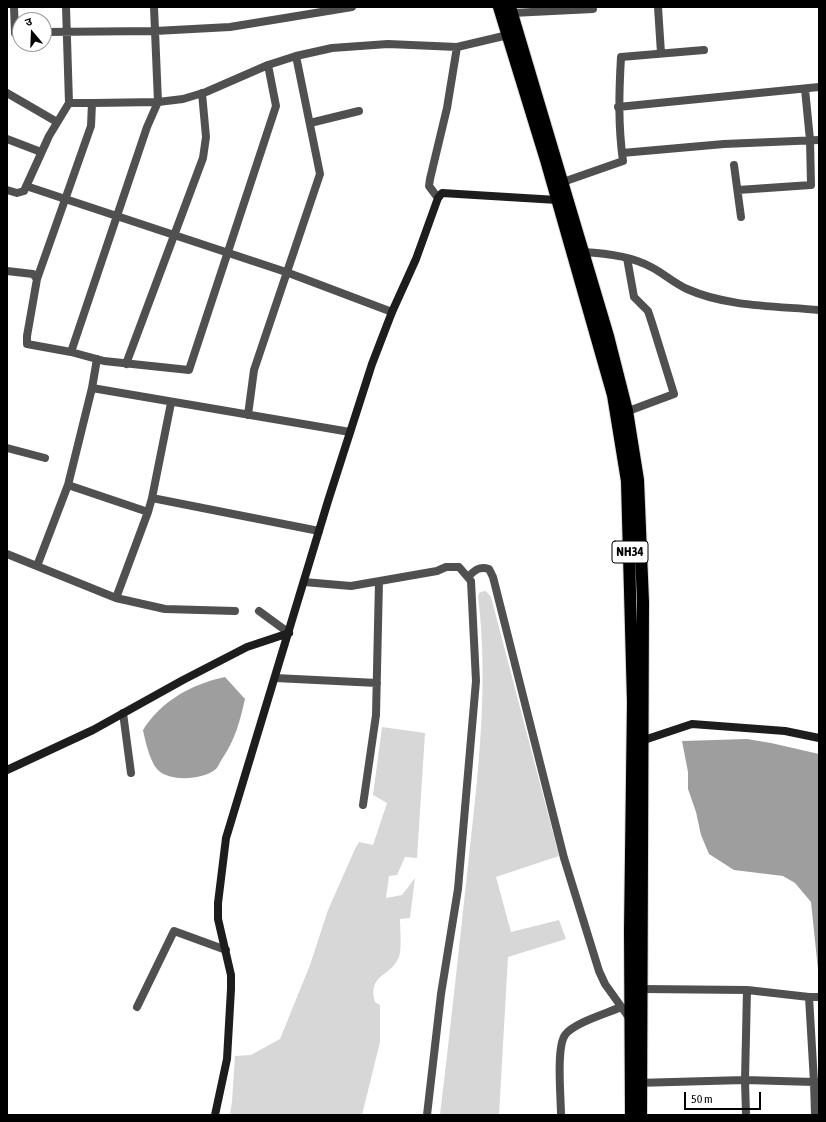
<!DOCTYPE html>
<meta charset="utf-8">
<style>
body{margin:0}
#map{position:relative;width:826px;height:1122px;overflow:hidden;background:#fff;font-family:"Asap Condensed","Noto Sans Devanagari",sans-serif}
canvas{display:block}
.frame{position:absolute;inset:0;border:8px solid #000;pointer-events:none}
.north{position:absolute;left:12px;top:12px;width:40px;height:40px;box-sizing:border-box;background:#fff;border:1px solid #999;border-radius:50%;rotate:341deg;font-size:11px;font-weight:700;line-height:16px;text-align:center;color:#000}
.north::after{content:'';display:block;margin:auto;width:14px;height:18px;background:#000;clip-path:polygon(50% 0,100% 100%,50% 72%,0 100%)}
.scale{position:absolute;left:684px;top:1092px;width:77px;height:18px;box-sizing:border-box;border:2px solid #000;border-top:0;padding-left:5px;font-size:12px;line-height:14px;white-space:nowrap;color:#000;-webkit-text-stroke:3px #fff;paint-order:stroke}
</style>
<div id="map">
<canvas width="826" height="1122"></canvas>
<div class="frame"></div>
<div class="north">उ</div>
<div class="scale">50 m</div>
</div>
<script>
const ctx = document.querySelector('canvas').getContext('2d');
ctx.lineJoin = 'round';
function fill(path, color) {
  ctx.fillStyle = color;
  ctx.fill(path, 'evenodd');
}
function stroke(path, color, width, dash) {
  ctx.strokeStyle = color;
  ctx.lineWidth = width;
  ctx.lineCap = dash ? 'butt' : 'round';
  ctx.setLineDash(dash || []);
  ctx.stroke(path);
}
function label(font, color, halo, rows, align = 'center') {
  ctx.font = font + ' "Asap Condensed",sans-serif';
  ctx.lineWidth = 3.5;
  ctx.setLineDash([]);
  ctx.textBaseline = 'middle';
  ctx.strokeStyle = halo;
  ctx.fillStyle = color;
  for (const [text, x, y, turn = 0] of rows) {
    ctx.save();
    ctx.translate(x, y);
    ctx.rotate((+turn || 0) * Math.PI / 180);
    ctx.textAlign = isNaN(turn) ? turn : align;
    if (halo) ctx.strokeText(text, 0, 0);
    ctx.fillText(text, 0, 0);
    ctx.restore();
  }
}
const green = new Path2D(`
 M 486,591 L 491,597 L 559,856 L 496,877 L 511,932 L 559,920 L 566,939 L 508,957 L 499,1115 L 440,1115 C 450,1032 459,948 468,865 C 478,776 489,685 478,596 L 480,592 Z
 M 382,727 L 425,733 L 417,858 L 405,857 L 397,875 L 389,876 L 386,898 L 402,895 L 415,878 L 410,918 L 400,919 C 400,928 402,949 399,957 C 391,977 367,974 375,1002 L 380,1005 L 380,1042 L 362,1115 L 230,1115 L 232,1101 L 235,1056 L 251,1055 L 280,1039 L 310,965 L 328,910 L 355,849 L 359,842 L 373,845 L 387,803 L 373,795 Z`);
const water = new Path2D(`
 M 225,677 L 245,699 C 240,721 235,740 222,759 C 220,762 218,767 216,769 C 203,780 170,782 158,770 C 150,762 145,740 143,730 C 161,701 192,684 225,677 Z
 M 747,739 L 771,743 L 819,754 L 819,979 L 811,902 L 795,883 L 783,876 L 734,870 L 709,854 L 701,835 L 696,812 L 688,789 L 688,772 L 682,741 Z`);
const street = new Path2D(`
 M 14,7 L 15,33
 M 658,7 L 661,53
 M 512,13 L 593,9
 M 44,32 L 155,31 L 230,27 L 352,7
 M 7,93 L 57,122
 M 69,103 L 92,103
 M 618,107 L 819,87
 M 310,123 L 359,111
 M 7,139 L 41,152
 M 622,153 L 724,144 L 819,140
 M 734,165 L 741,217
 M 563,182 L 623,161 C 618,125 619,92 621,57 L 704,50
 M 26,186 L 286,272 L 392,312
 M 7,190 L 17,193 L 24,191 L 49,136 L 69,103 L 66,7
 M 738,190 L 811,185 L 810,140 L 805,89
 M 438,198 L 429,186 L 430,179 L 447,108 L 457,47
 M 583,252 C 605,253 631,256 651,267 C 663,273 674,283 687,289 C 727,307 776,306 819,310
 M 7,271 L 33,274 L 37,279 L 27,336 L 27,344 L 71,352 L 147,127 L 158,102 L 154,7
 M 37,279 L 91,126 L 92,103 L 158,102 L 183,99 L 206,92 L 268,65 L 296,56 L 332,48 L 388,44 L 457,47 L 508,35
 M 71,352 L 104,361 L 189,370 L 276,106 L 268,65
 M 126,364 L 203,158 L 206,137 L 202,93
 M 92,388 L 350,432
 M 623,413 L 674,394 L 652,323 L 648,311 L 634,297 L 627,258
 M 248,415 L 254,370 L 320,174 L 296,56
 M 7,448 L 45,458
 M 68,485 L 92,388 L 97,359
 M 152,498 L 171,403
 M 148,512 L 116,598 L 165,609 L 235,611
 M 7,554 L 116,598
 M 37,566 L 68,485 L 148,512 L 152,498 L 319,531
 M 468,577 C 475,570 479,566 489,569 L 493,577 L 564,858 L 599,971 L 605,984 L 630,1019
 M 304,582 L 351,586 L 437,571 L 446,567 L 459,567 L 471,581 L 476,681 L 458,889 L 441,994 L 427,1115
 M 259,611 L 289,633
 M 275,678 L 377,683
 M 123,713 L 131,773
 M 363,805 L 376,715 L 379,581
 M 642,989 L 747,990
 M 809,997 L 819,997
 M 137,1007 L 174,931 L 226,950
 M 636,1083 L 745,1080 L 747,990 L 809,997 L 814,1082 L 745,1080 L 746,1115
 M 561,1115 C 561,1098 556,1048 565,1035 C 573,1023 608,1013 621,1007
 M 815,1115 L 814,1082 L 818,1082`);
const secondary = new Path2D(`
 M 638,742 L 692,724 L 785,731 L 819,738
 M 7,770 L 93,730 L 183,680 L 247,647 L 289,633
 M 215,1115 L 227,1059 L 231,989 L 231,975 L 218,919 L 218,903 L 226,838 L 328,501 L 372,364 L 392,312 L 416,259 L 438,198 L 442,193 L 557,200`);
const highway = new Path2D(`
 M 499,7 L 546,160 L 613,395 L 627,481 L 633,702 L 630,930 L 631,1115
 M 510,7 L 608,336 L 627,411 L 638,480 L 643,602 L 641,1115`);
const shields = [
 [630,552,36]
];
const shieldNames = [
 ["NH34",630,552]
];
fill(green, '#d7d7d7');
fill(water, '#9e9e9e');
stroke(highway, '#dbdbdb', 14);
stroke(street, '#505050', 8);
stroke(secondary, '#1d1d1d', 8);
stroke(highway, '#000', 12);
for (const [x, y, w] of shields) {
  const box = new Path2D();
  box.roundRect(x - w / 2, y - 11, w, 22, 3);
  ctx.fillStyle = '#fff';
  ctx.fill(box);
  stroke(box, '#000', 1);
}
label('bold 13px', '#000', null, shieldNames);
</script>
